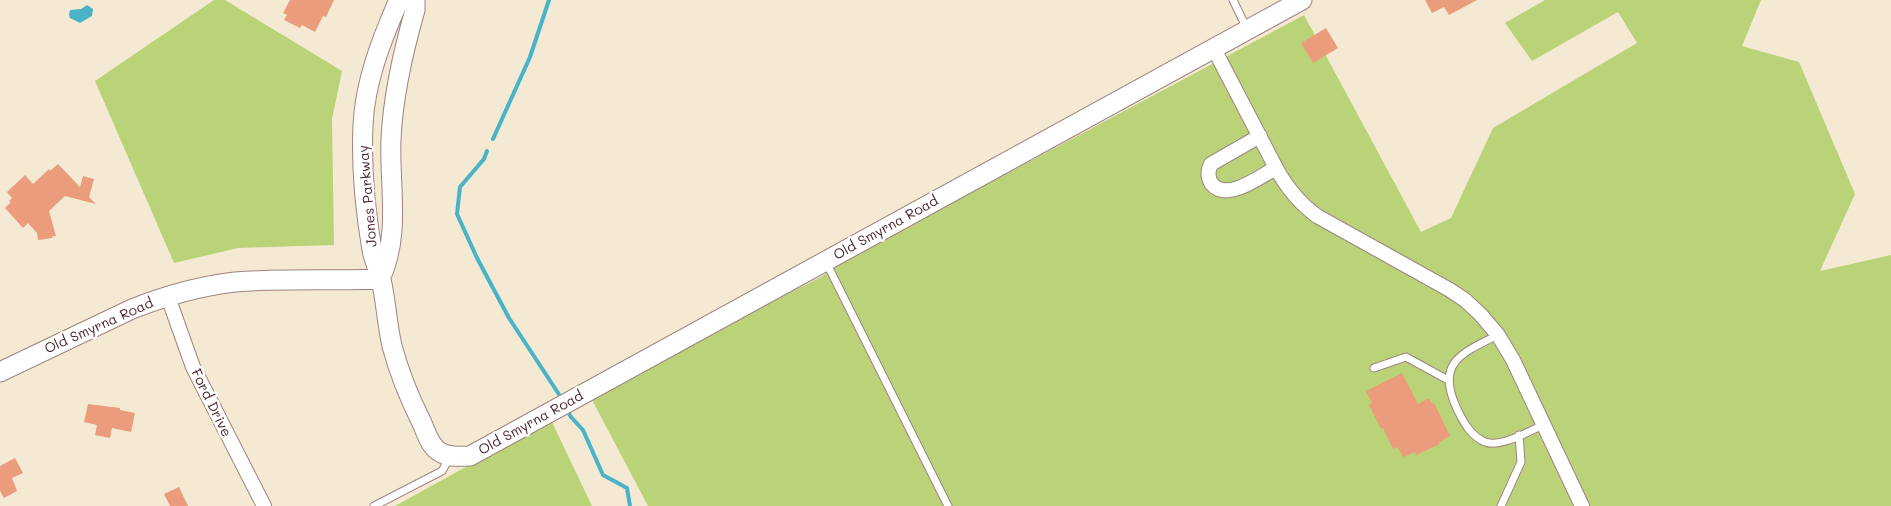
<!DOCTYPE html>
<style>
body{margin:0}
canvas{display:block;background:#f4e9d3}
</style>
<canvas width="1891" height="506"></canvas>
<script>
const ctx = document.querySelector('canvas').getContext('2d');
ctx.lineJoin = 'round';
function fill(path, color) {
  ctx.fillStyle = color;
  ctx.fill(path, 'evenodd');
}
function stroke(path, color, width, dash) {
  ctx.strokeStyle = color;
  ctx.lineWidth = width;
  ctx.lineCap = dash ? 'butt' : 'round';
  ctx.setLineDash(dash || []);
  ctx.stroke(path);
}
function label(font, color, halo, rows, align = 'center') {
  ctx.font = font + ' Mali,sans-serif';
  ctx.lineWidth = 5;
  ctx.setLineDash([]);
  ctx.textBaseline = 'middle';
  ctx.strokeStyle = halo;
  ctx.fillStyle = color;
  for (const [text, x, y, turn = 0] of rows) {
    ctx.save();
    ctx.translate(x, y);
    ctx.rotate((+turn || 0) * Math.PI / 180);
    ctx.textAlign = isNaN(turn) ? turn : align;
    if (halo) ctx.strokeText(text, 0, 0);
    ctx.fillText(text, 0, 0);
    ctx.restore();
  }
}
const green = new Path2D(`
 M 214,0 L 225,0 L 342,71 L 332,119 L 334,245 L 238,248 L 174,263 L 95,81 Z
 M 1545,0 L 1761,0 L 1742,46 L 1799,62 L 1855,194 L 1820,271 L 1891,255 L 1891,506 L 648,506 L 591,398 L 739,318 L 821,277 L 845,260 L 1304,15 L 1421,232 L 1451,218 L 1493,128 L 1637,43 L 1618,12 L 1532,61 L 1505,23 Z
 M 551,420 L 592,506 L 395,506 Z`);
const water = new Path2D(`
 M 87,5 L 93,9 L 92,16 L 80,23 L 70,18 L 69,15 L 70,10 L 81,9 Z`);
const stream = new Path2D(`
 M 493,139 L 530,57 L 549,0
 M 487,151 L 484,159 L 460,187 L 457,214 L 477,258 L 509,318 L 562,399
 M 567,410 L 571,417 L 583,430 L 603,475 L 627,488 L 630,506`);
const building = new Path2D(`
 M 290,0 L 334,0 L 326,17 L 323,16 L 315,32 L 302,25 L 300,28 L 284,20 L 287,15 L 283,13 Z
 M 1425,0 L 1477,0 L 1449,15 L 1444,7 L 1432,13 Z
 M 1326,28 L 1338,48 L 1313,63 L 1301,43 Z
 M 58,164 L 80,187 L 83,176 L 94,179 L 89,197 L 96,204 L 65,196 L 49,211 L 56,236 L 52,236 L 53,238 L 38,240 L 37,233 L 28,223 L 23,228 L 5,208 L 11,202 L 9,201 L 12,198 L 7,192 L 25,175 L 33,184 L 49,169 L 50,171 Z
 M 1402,373 L 1418,404 L 1429,398 L 1432,404 L 1434,403 L 1450,436 L 1439,442 L 1440,444 L 1416,455 L 1415,452 L 1403,457 L 1398,447 L 1393,449 L 1383,428 L 1381,429 L 1369,405 L 1372,403 L 1366,391 Z
 M 88,404 L 120,408 L 120,410 L 135,413 L 131,432 L 112,428 L 110,438 L 95,435 L 97,425 L 84,422 Z
 M 15,458 L 23,473 L 12,478 L 17,491 L 4,498 L 0,491 L 0,466 Z
 M 179,487 L 188,506 L 170,506 L 164,494 Z`);
const lane = new Path2D(`
 M 1233,0 L 1247,29
 M 826,262 L 948,506
 M 1498,335 C 1459,354 1435,364 1458,411 C 1464,423 1471,436 1485,442 C 1501,448 1529,431 1543,425
 M 1374,368 L 1406,357 L 1448,380
 M 374,506 L 442,471 L 450,457
 M 1501,506 L 1521,462 L 1519,435`);
const street = new Path2D(`
 M 1213,47 L 1276,168 C 1287,188 1299,203 1317,216 L 1450,290 L 1465,300 L 1481,315 L 1498,335 L 1513,360 L 1582,506
 M 1260,136 L 1211,164 C 1208,170 1207,176 1211,183 C 1226,203 1259,177 1276,168
 M 168,297 L 193,367 L 264,506`);
const secondary = new Path2D(`
 M 402,0 L 398,2 C 381,41 365,82 363,125 C 361,167 365,209 372,250 C 374,260 378,269 381,279 C 386,301 387,324 392,346 C 399,372 409,397 421,421 C 426,431 429,446 440,452 C 449,458 460,456 470,456 L 1302,0
 M 380,279 C 401,235 389,185 391,139 C 393,95 403,52 415,10 L 415,0
 M 0,372 L 132,309 C 165,296 200,286 235,282 C 284,278 332,281 380,279`);
const streetNames = [
 ["Jones Parkway",368,196,-95],
 ["Old Smyrna Road",886,228,-29],
 ["Old Smyrna Road",99,326,-24],
 ["Ford Drive",211,403,64],
 ["Old Smyrna Road",531,423,-29]
];
fill(green, '#bbd378');
fill(water, '#4ab3c8');
stroke(stream, '#4ab3c8', 4);
fill(building, '#eb9c7c');
stroke(lane, '#9f847f', 9);
stroke(street, '#9f847f', 16);
stroke(secondary, '#9f847f', 21);
stroke(lane, '#fff', 7);
stroke(street, '#fff', 14);
stroke(secondary, '#fff', 19);
label('14px', '#4a1f2b', '#fff', streetNames);
</script>
